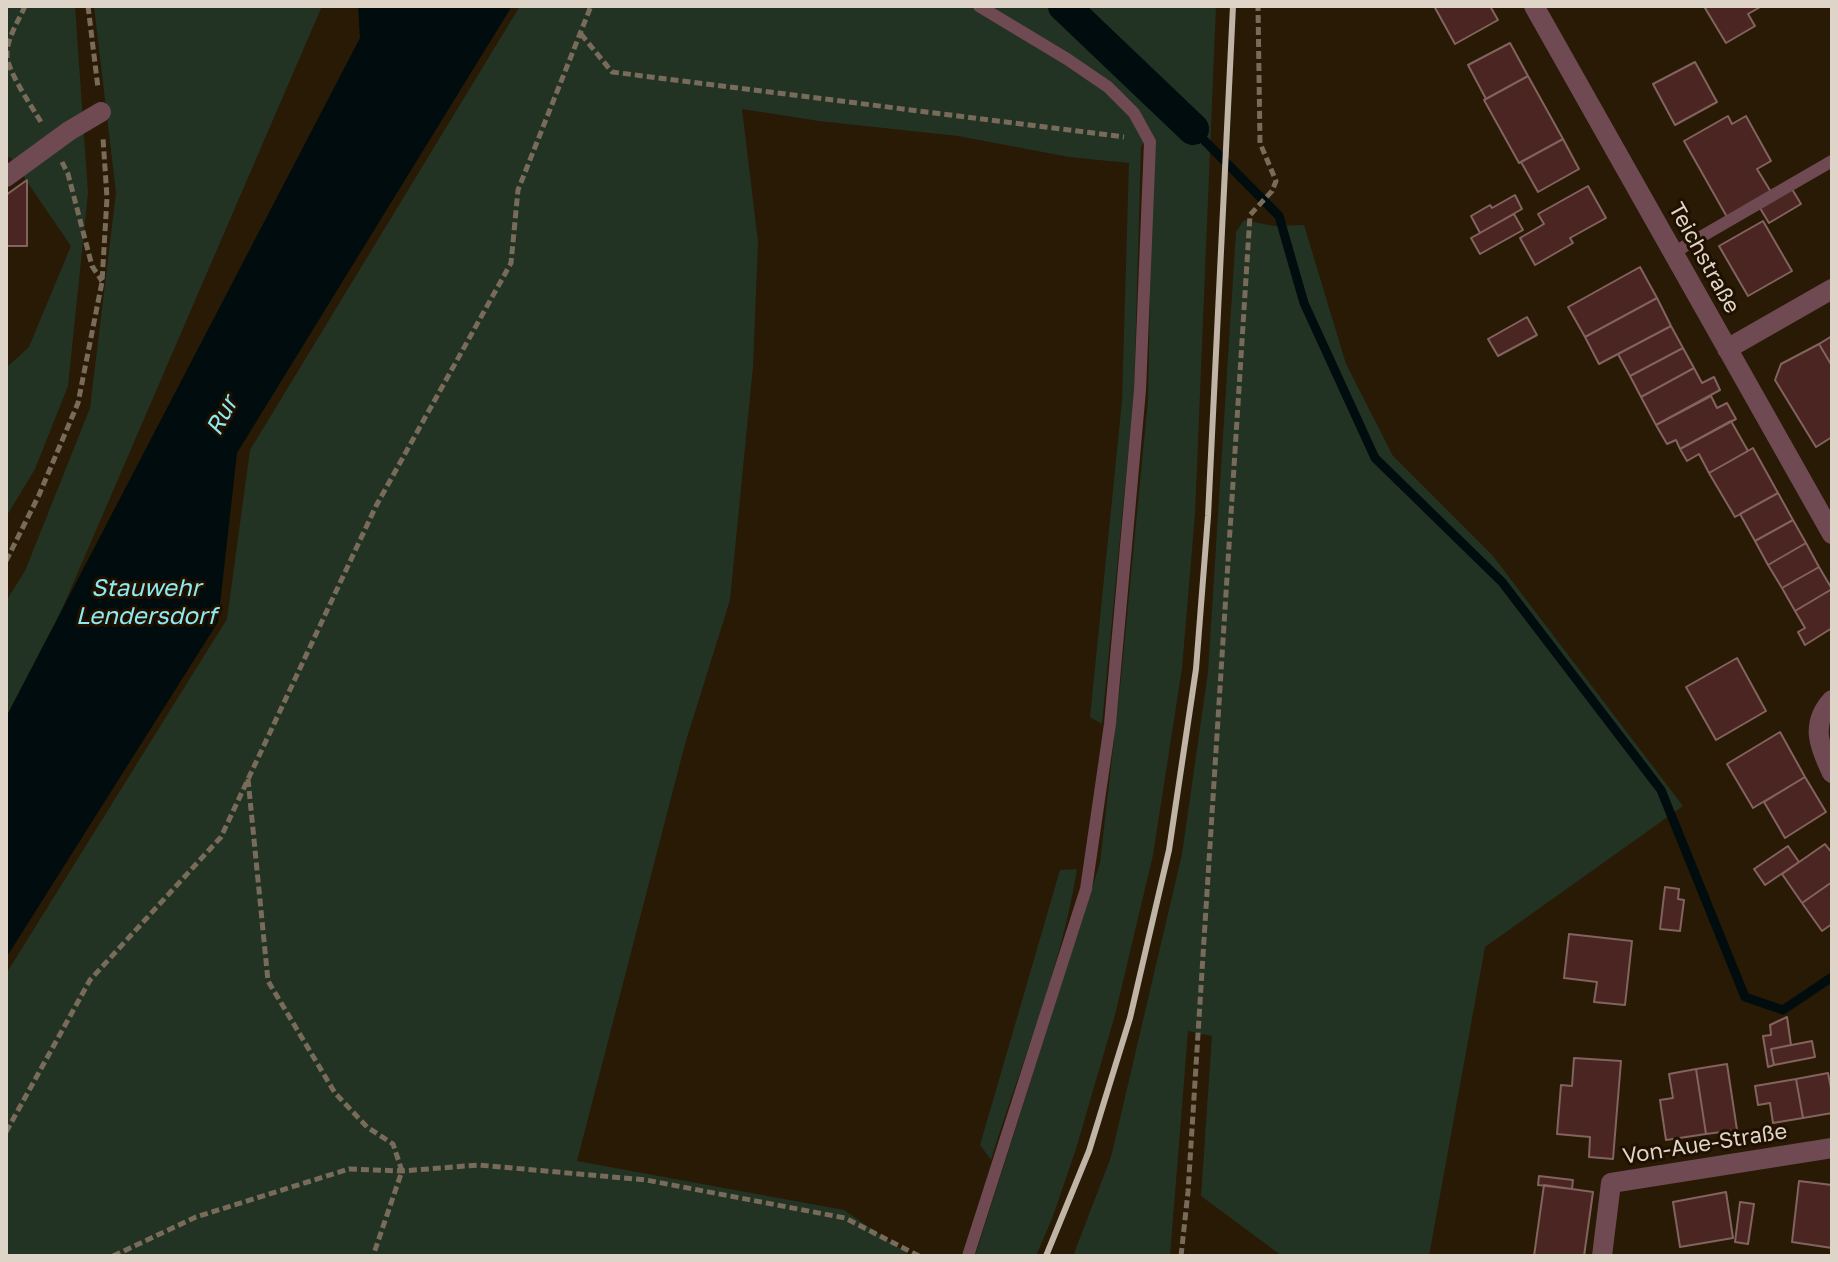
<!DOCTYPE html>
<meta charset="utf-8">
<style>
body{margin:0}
#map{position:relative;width:1838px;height:1262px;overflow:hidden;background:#291a05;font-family:"Golos Text",sans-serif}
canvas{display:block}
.frame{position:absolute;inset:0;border:8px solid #ded4c7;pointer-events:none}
</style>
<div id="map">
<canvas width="1838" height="1262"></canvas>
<div class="frame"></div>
</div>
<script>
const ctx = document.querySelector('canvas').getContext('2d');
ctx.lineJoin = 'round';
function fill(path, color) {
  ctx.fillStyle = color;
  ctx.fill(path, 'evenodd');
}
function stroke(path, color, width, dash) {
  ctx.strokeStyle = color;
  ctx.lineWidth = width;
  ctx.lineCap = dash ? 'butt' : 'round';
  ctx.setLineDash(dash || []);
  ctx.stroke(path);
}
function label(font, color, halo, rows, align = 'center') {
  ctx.font = font + ' "Golos Text",sans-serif';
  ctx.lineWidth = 6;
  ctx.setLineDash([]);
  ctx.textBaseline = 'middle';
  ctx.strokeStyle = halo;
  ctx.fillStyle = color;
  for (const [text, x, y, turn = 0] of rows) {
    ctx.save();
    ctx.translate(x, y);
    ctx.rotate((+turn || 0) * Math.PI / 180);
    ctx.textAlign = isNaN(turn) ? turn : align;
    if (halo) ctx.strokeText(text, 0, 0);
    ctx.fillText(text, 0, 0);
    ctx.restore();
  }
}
const green = new Path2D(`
 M 6,6 L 75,6 L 88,193 L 68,386 L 35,469 L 6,517 L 6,368 L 29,347 L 71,246 L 10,157 L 6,159 Z
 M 94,6 L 322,6 L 31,681 L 6,727 L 6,601 L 25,571 L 90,408 L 116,193 Z
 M 520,6 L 1216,6 L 1195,514 L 1182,668 L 1153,855 L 1115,1015 L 1076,1149 L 1053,1216 L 1036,1256 L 975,1256 L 1100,863 L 1121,678 L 1148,400 L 1153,136 L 1141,146 L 1134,393 L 1102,724 L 1090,717 L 1122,401 L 1129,163 L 1069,157 L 958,136 L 819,121 L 742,109 L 758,242 L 753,366 L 730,600 L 685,744 L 577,1161 L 844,1210 L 911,1256 L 6,1256 L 6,974 L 227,619 L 250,450 Z
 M 1244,220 L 1274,226 L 1304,225 L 1346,364 L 1393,456 L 1493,556 L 1683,806 L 1485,947 L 1429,1256 L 1282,1256 L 1201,1196 L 1212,1036 L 1188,1031 L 1170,1256 L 1073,1256 L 1111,1157 L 1182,854 L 1208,672 L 1236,232 Z
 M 1077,869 C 1061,969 1021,1063 991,1160 L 980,1145 L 1060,870 Z`);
const water = new Path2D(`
 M 358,6 L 512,6 L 237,453 L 218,622 L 6,958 L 6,717 L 360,38 Z`);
const stream = new Path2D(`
 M 1193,129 L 1279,216 L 1304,303 L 1375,458 L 1502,582 L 1661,790 L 1745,997 L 1783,1010 L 1832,977`);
const canal = new Path2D(`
 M 1064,6 L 1193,129`);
const building = new Path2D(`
 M 1434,6 L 1490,6 L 1498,20 L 1455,44 Z
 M 1708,6 L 1762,6 L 1748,14 L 1755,26 L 1726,43 L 1705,8 Z
 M 1510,43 L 1528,76 L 1486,99 L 1468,65 Z
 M 1695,62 L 1717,102 L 1675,125 L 1653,84 Z
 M 1528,76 L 1563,139 L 1519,163 L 1484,100 Z
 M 1728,116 L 1732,124 L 1746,116 L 1771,161 L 1757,169 L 1771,192 L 1727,217 L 1684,141 Z
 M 1563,139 L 1579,169 L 1538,192 L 1521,162 Z
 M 27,180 L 27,246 L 6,246 L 6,195 Z
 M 1588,186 L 1606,218 L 1570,238 L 1573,243 L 1535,265 L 1520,238 L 1544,224 L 1538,214 Z
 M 1792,189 L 1801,204 L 1769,223 L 1760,208 Z
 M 1515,195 L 1522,209 L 1480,233 L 1471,216 L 1490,205 L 1492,208 Z
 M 1514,214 L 1523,230 L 1480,254 L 1471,238 Z
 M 1763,221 L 1792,271 L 1748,296 L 1719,246 Z
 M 1640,267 L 1657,298 L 1585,337 L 1568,307 Z
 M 1657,298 L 1671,326 L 1599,364 L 1585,337 Z
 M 1527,317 L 1537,335 L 1498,356 L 1488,339 Z
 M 1671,326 L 1683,348 L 1630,376 L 1618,354 Z
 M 1832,336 L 1832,366 L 1819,344 Z
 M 1819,344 L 1832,366 L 1832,437 L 1816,447 L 1775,380 L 1781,364 Z
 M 1683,348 L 1694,368 L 1641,397 L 1630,376 Z
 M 1694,368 L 1702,383 L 1714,377 L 1720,390 L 1656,425 L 1641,397 Z
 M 1711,396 L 1717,408 L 1727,403 L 1736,419 L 1680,449 L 1676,440 L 1667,444 L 1656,425 Z
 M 1731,421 L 1748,451 L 1709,473 L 1699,454 L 1687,461 L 1680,449 Z
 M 1753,448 L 1778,493 L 1735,517 L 1709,473 Z
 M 1778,493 L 1793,520 L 1755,541 L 1740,514 Z
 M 1793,520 L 1806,543 L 1768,565 L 1755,541 Z
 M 1806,543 L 1819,567 L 1782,588 L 1768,565 Z
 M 1819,567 L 1832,589 L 1795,611 L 1782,588 Z
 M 1832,589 L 1832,628 L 1805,645 L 1798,632 L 1805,628 L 1795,611 Z
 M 1737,658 L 1766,711 L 1716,740 L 1686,687 Z
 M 1780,732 L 1805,777 L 1753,808 L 1727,764 Z
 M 1805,777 L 1826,812 L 1785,838 L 1764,802 Z
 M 1825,844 L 1832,853 L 1832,882 L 1802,903 L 1782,874 Z
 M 1788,846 L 1799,862 L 1765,885 L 1754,869 Z
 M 1832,882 L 1832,924 L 1822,931 L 1802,903 Z
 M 1665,887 L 1679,889 L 1678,899 L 1684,900 L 1680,931 L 1660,929 Z
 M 1569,934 L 1632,941 L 1625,1005 L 1594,1002 L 1597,982 L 1564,978 Z
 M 1787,1017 L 1791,1045 L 1771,1049 L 1774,1065 L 1768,1067 L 1763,1036 L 1771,1035 L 1770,1025 Z
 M 1812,1041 L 1815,1057 L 1774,1065 L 1771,1049 Z
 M 1574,1058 L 1621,1061 L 1613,1159 L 1589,1157 L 1590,1137 L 1557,1134 L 1561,1085 L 1572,1086 Z
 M 1727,1064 L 1737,1130 L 1706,1134 L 1696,1069 Z
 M 1696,1069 L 1706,1134 L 1666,1140 L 1660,1100 L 1673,1098 L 1669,1074 Z
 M 1828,1073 L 1832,1093 L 1832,1113 L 1803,1118 L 1796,1079 Z
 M 1796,1079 L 1803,1118 L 1773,1123 L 1770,1103 L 1758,1105 L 1755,1086 Z
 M 1539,1176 L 1573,1180 L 1572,1189 L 1538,1185 Z
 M 1799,1181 L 1832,1185 L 1832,1248 L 1792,1242 Z
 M 1544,1185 L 1593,1192 L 1584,1256 L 1534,1256 Z
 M 1726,1192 L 1733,1238 L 1680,1247 L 1673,1202 Z
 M 1740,1202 L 1754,1204 L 1748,1244 L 1735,1242 Z`);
const path = new Path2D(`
 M 25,6 C 19,20 7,38 7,54 C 6,69 32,107 41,122
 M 88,6 L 98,88
 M 581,34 L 612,72 L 1124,137
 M 62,162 L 68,174 L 92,266 L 102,281
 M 6,561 L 39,495 L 78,403 L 102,282 L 107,198 L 103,138
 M 248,779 L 268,981 L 335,1093 L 367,1127 L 393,1144 L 402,1171 L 373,1256
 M 6,1132 L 90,980 L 221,837 L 376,506 L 511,263 L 518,190 L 591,6
 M 113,1256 L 196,1217 L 349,1169 L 402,1171 L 479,1165 L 646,1180 L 845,1218 L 919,1256
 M 1181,1256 L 1188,1192 L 1250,215 L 1272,191 L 1276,181 L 1260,143 L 1258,6`);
const lane = new Path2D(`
 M 1673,253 L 1832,161
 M 968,1256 L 1086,889 L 1110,724 L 1140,390 L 1150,142 L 1134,113 L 1108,87 L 1067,59 L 979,6`);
const street = new Path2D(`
 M 1534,6 L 1832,534
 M 6,177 L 69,131 L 101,112
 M 1727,349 L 1832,289
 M 1832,700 C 1810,724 1819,746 1832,773
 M 1602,1256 L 1611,1183 L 1832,1148`);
const rail = new Path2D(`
 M 1046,1256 L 1089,1151 L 1130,1018 L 1169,850 L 1196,669 L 1208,516 L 1233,6`);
const streetNames = [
 ["Teichstraße",1704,258,61],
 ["Von-Aue-Straße",1705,1144,-9]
];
const waterNames = [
 ["Rur",222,416,-62],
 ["Stauwehr",146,588],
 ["Lendersdorf",146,616]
];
fill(green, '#223323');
fill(water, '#000c0d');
stroke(stream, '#000c0d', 9);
stroke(canal, '#000c0d', 32);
fill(building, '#4b2521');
stroke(building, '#82635f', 2);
stroke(path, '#786b5a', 5, [8, 4]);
stroke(lane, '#6f4a53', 12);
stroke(street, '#6f4a53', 20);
stroke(rail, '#bfb4a6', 6);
label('22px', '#ded4c7', '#1f1000', streetNames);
label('italic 24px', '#8ee9f0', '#1f1000', waterNames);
</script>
